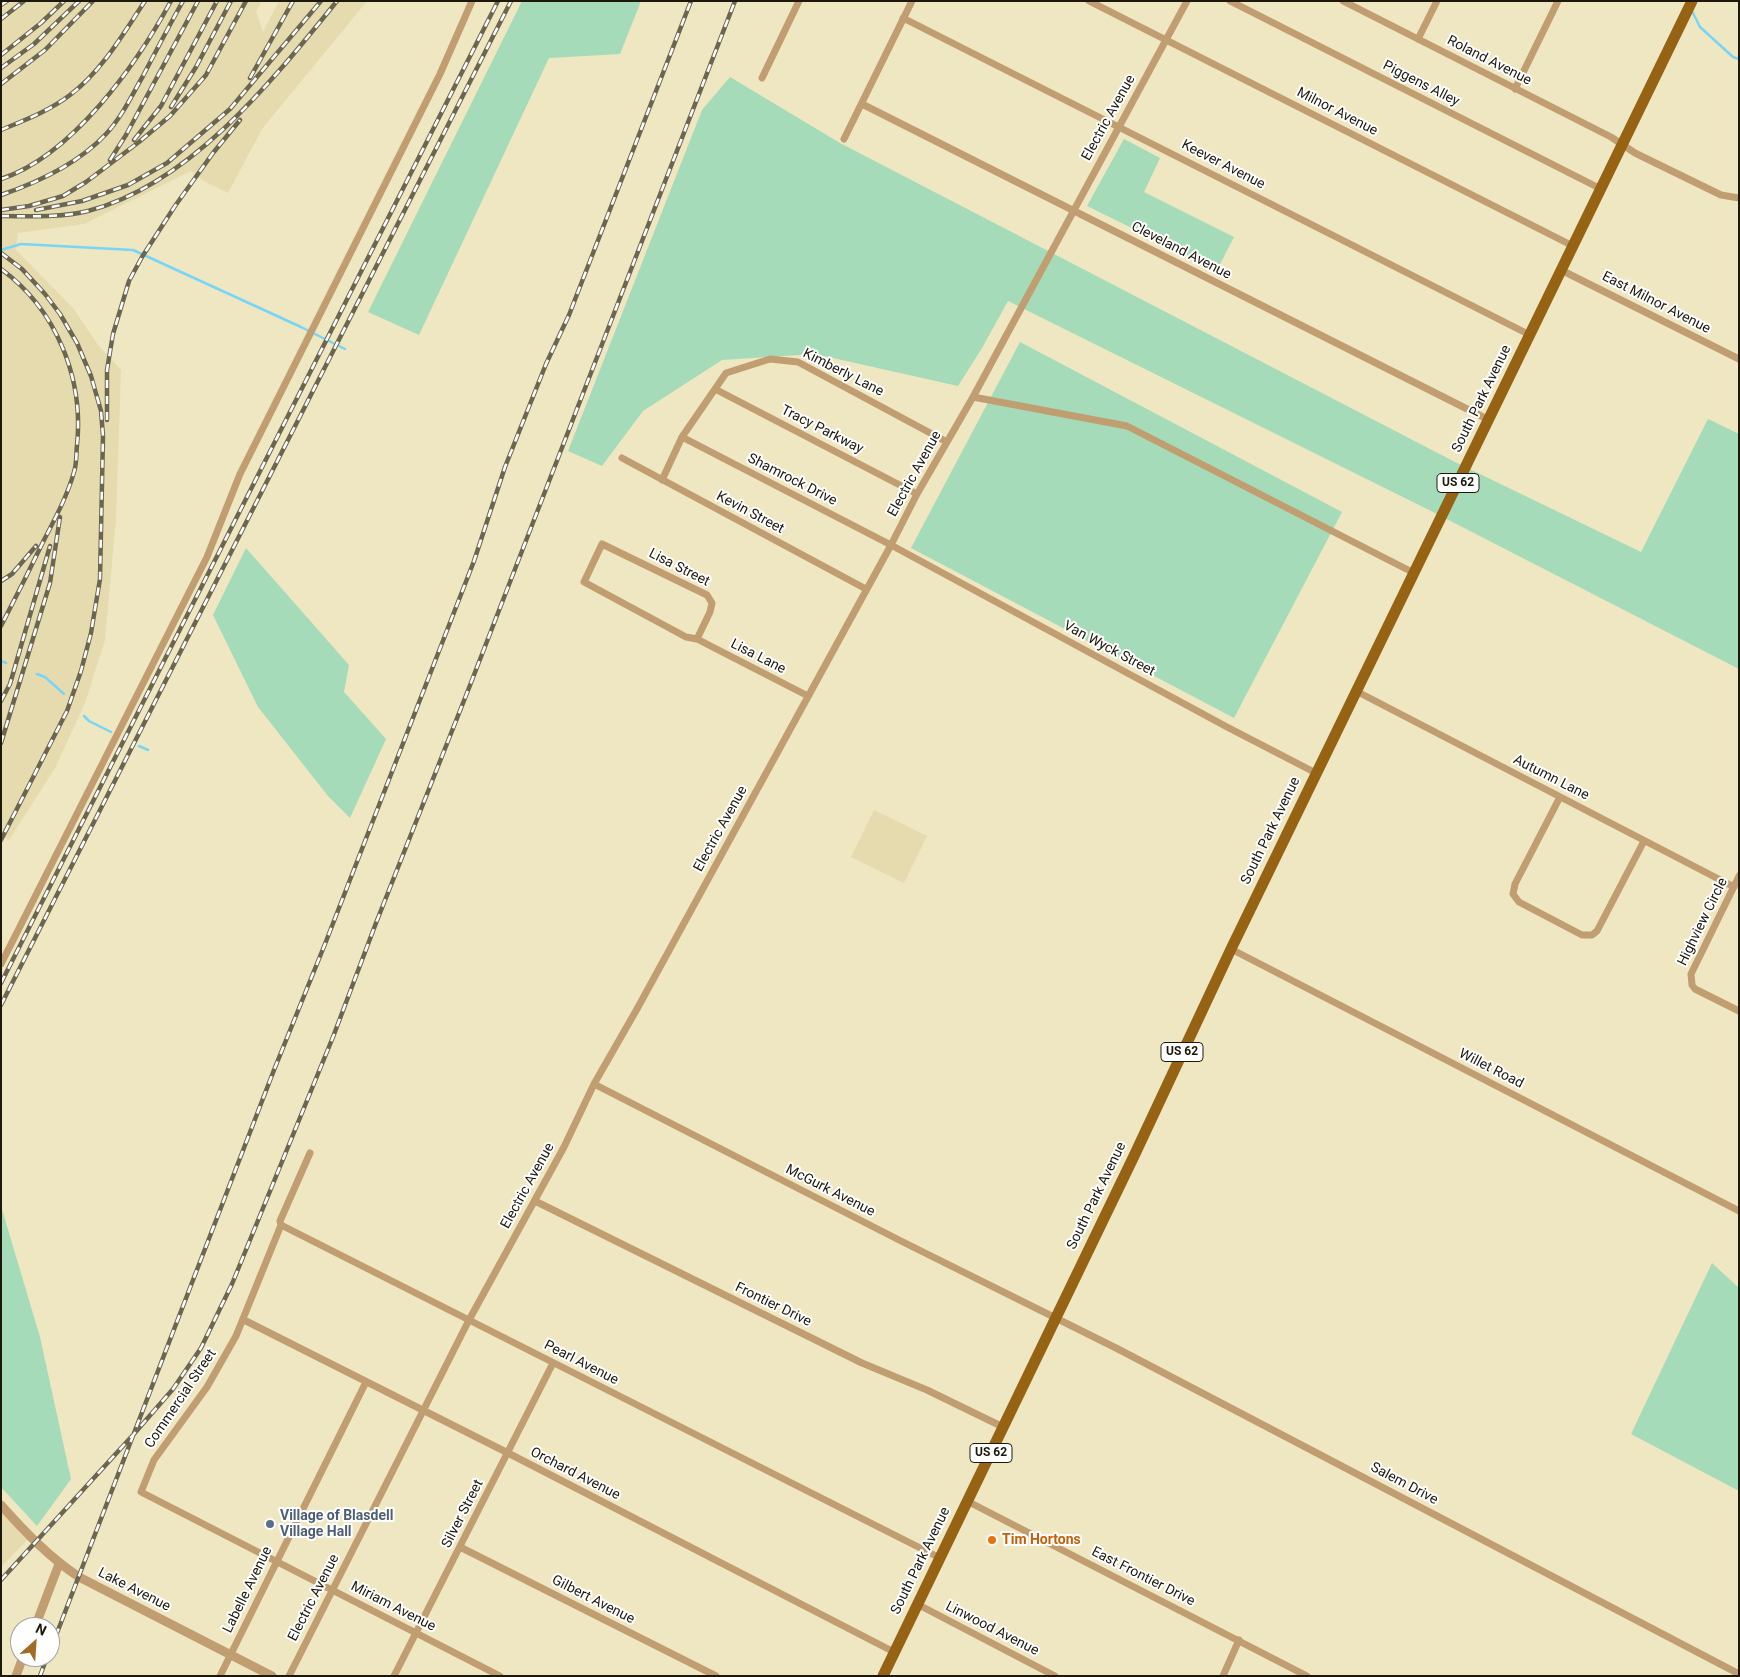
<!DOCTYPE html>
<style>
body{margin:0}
#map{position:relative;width:1740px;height:1677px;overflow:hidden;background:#efe6c2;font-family:Roboto,sans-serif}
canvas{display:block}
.frame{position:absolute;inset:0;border:2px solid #1c190c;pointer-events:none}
.north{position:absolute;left:10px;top:1617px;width:50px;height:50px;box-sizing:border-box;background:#fff;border:1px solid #a4a39e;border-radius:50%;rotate:26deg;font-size:14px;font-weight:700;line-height:20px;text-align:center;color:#1c190c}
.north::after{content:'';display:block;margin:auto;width:18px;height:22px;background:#a26c26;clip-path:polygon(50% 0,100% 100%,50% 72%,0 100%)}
</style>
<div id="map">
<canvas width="1740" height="1677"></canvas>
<div class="frame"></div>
<div class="north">N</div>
</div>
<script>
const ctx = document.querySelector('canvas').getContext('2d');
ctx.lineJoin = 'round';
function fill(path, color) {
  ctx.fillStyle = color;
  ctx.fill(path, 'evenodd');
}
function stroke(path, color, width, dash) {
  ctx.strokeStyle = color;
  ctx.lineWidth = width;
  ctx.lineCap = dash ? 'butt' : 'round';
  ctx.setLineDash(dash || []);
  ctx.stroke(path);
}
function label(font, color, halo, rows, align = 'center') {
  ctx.font = font + ' Roboto,sans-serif';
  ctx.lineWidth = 4;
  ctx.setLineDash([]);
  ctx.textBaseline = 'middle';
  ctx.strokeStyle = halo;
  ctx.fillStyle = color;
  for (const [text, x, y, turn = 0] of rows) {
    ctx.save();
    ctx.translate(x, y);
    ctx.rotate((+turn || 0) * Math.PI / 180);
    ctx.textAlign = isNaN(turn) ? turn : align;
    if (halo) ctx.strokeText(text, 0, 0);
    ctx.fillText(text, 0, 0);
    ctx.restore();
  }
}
const built = new Path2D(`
 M 1,1 L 262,1 L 256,11 L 263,32 L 279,1 L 367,1 L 262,129 L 228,193 L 202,180 L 191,171 L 84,224 L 18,233 L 16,250 L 73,308 L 98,345 L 121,370 L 116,519 L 105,640 L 85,703 L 55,768 L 9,840 L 1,835 Z
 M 874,810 L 927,836 L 904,883 L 851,857 Z
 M 1,1511 L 27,1540 L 1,1567 Z`);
const green = new Path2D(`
 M 522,1 L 641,1 L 620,54 L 549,58 L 419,335 L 368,312 Z
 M 730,77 L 840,143 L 1455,462 L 1641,552 L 1708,419 L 1739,434 L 1739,669 L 1431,511 L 1008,301 L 982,348 L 958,386 L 815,354 L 722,360 L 643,411 L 602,466 L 568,451 L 702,110 Z
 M 1124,139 L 1160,158 L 1144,192 L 1234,237 L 1217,270 L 1087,206 Z
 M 1020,342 L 1342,512 L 1234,718 L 911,548 Z
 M 246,548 L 349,665 L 344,692 L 386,739 L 350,818 L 328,796 L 258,707 L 213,615 Z
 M 1,1206 L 40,1337 L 71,1479 L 37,1526 L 1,1487 Z
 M 1712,1263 L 1739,1288 L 1739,1491 L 1631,1434 Z`);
const stream = new Path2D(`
 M 1692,11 L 1700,27 L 1733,57 L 1739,59
 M 1,250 L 21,244 L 133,250 L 301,327 L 345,349
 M 1,661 L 6,663
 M 37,674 L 45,677 L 64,694
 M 84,716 L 89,721 L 111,732
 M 139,746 L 148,750`);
const minor = new Path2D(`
 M 1089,1 L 1573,246
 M 1230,1 L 1601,189
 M 1343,1 L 1611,137 L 1635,153 L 1721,195 L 1739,198
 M 903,18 L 1530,335
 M 1418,39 L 1437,1
 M 762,78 L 799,1
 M 1515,89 L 1558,1
 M 862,104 L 1489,420
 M 844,139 L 912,1
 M 1561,270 L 1739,359
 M 715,389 L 917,494
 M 973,397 L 1127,426 L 1414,573
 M 682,437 L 891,545 L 1227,727 L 1316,773
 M 622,458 L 866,589
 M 662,480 L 682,437 L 726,373 L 770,359 L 798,362 L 947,442
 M 602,544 L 707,595 L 712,603 L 710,612 L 697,639 L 686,637 L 584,582 Z
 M 697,639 L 808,696
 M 1356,691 L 1734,887
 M 1560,797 L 1515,884 L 1513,894 L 1519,902 L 1582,935 L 1592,935 L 1597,931 L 1644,841
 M 1739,876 L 1691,974 L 1692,985 L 1695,989 L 1739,1011
 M 1231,949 L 1739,1211
 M 1,964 L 207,557 L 240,474 L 440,74 L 472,1
 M 594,1084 L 901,1241 L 1118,1349 L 1739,1674
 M 310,1153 L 280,1221 L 281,1225 L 940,1558
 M 535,1201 L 862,1363 L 927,1390 L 1003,1427
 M 281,1225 L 236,1336 L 207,1387 L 154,1460 L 141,1492 L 500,1676
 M 244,1320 L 508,1453 L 894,1652
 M 967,1501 L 1307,1676
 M 460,1547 L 716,1676
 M 917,1604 L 1055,1676
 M 220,1676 L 366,1382
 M 289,1676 L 469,1320 L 564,1147 L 594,1084 L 637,1009 L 891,545 L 917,494 L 973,397 L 1187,1
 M 394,1676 L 553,1363
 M 1223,1676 L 1239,1640`);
const tertiary = new Path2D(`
 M 1,1505 C 25,1532 49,1557 79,1577 L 272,1676
 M 35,1627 L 59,1564
 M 16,1676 L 23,1657`);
const primary = new Path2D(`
 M 883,1676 L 1134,1156 L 1231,949 L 1692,1`);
const rail = new Path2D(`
 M 1,5 L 7,1
 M 1,19 L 24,1
 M 1,55 L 41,23 L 64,1
 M 1,68 L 34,44 L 79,1
 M 250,78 L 293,1
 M 1,84 L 45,50 L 93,1
 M 171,107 L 196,67 L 231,1
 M 1,130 C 25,120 49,111 70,95 C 102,71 123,34 145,1
 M 134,140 L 161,106 L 217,1
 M 110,160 L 126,135 L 198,1
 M 1,179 C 72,156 137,64 171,1
 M 1,195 C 39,182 79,163 106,134 C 122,117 132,95 143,76 C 156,51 169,26 183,1
 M 1,210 L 29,206 L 63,196 L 86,182 L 139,142 L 170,116 L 206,75 L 246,1
 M 36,210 L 82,201 L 128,185 L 167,163 L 230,109 L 321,1
 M 1,216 C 30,216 60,218 88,211 C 191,184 273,80 337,1
 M 1,253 L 22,269 L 45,294 L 60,314 L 77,343 L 91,376 L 101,411 L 103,436 L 100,579 L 91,633 L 81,671 L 67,711 L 1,840
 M 1,269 C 56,309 84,378 77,445 C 76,454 77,463 74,472 C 68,494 56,517 45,538 C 31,567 16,597 1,626
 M 107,420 L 107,370 L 113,334 L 129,281 L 142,257 L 175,206 L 213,153 L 240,120
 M 1,581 L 12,574 L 36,546
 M 1,701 L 10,684 L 50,546
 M 1,743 L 50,583 L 60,517
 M 1,983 L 498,1
 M 1,1005 L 511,1
 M 1,1580 L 133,1435 L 173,1389 L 201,1348 L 232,1284 L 333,1037 L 376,923 L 467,693 L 735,1
 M 50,1651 L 274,1070 L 325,944 L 474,561 L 505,467 L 546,364 L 569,315 L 691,1
 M 40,1676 L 47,1657`);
const markers = [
 [270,1524,5,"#5c6f8a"],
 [992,1540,5,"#e8710a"]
];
const shields = [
 [1458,483,42],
 [1182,1052,42],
 [991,1453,42]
];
const shieldNames = [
 ["US 62",1458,483],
 ["US 62",1182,1052],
 ["US 62",991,1453]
];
const streetNames = [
 ["Roland Avenue",1489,61,27],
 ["Piggens Alley",1421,84,27],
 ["Milnor Avenue",1337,112,27],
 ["Electric Avenue",1109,118,-61],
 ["Keever Avenue",1223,165,27],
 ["Cleveland Avenue",1181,251,27],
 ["East Milnor Avenue",1656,303,27],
 ["Kimberly Lane",843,373,27],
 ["South Park Avenue",1482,399,-64],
 ["Tracy Parkway",822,430,27],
 ["Electric Avenue",915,474,-61],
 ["Shamrock Drive",792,480,27],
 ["Kevin Street",750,513,28],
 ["Lisa Street",679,568,27],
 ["Van Wyck Street",1109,649,28],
 ["Lisa Lane",758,657,27],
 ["Autumn Lane",1551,778,27],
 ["Electric Avenue",721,829,-61],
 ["South Park Avenue",1271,831,-64],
 ["Highview Circle",1703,922,-64],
 ["Willet Road",1491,1069,27],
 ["Electric Avenue",528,1186,-61],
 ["McGurk Avenue",830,1191,27],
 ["South Park Avenue",1097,1196,-64],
 ["Frontier Drive",773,1305,26],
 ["Pearl Avenue",581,1363,27],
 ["Commercial Street",181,1399,-56],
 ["Orchard Avenue",575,1474,27],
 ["Salem Drive",1404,1484,28],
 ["Silver Street",463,1514,-63],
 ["South Park Avenue",921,1561,-64],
 ["East Frontier Drive",1143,1577,27],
 ["Lake Avenue",134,1590,27],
 ["Labelle Avenue",248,1590,-64],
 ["Electric Avenue",314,1598,-63],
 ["Gilbert Avenue",593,1600,27],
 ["Miriam Avenue",393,1607,27],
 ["Linwood Avenue",992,1629,27]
];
const serviceNames = [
 ["Village of Blasdell",280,1516],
 ["Village Hall",280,1532]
];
const foodNames = [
 ["Tim Hortons",1002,1540]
];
fill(built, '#e5dbaf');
fill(green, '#a5dbb8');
stroke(stream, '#78d5f6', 2.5);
stroke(minor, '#c19e72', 7);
stroke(tertiary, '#c19e72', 9);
stroke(primary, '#956313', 11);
stroke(rail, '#6c6651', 4.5);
stroke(rail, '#fff', 2.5, [8]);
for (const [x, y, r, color] of markers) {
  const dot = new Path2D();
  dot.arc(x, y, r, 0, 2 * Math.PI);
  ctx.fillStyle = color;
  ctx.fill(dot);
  stroke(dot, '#fff', 2);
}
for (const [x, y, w] of shields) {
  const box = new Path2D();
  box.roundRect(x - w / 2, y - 9.5, w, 19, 4);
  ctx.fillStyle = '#fff';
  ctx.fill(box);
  stroke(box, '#1c190c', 1);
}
label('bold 12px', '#1c190c', null, shieldNames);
label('14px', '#1c190c', '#fff', streetNames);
label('bold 14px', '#4e5e75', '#fff', serviceNames, 'left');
label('bold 14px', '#c56008', '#fff', foodNames, 'left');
</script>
